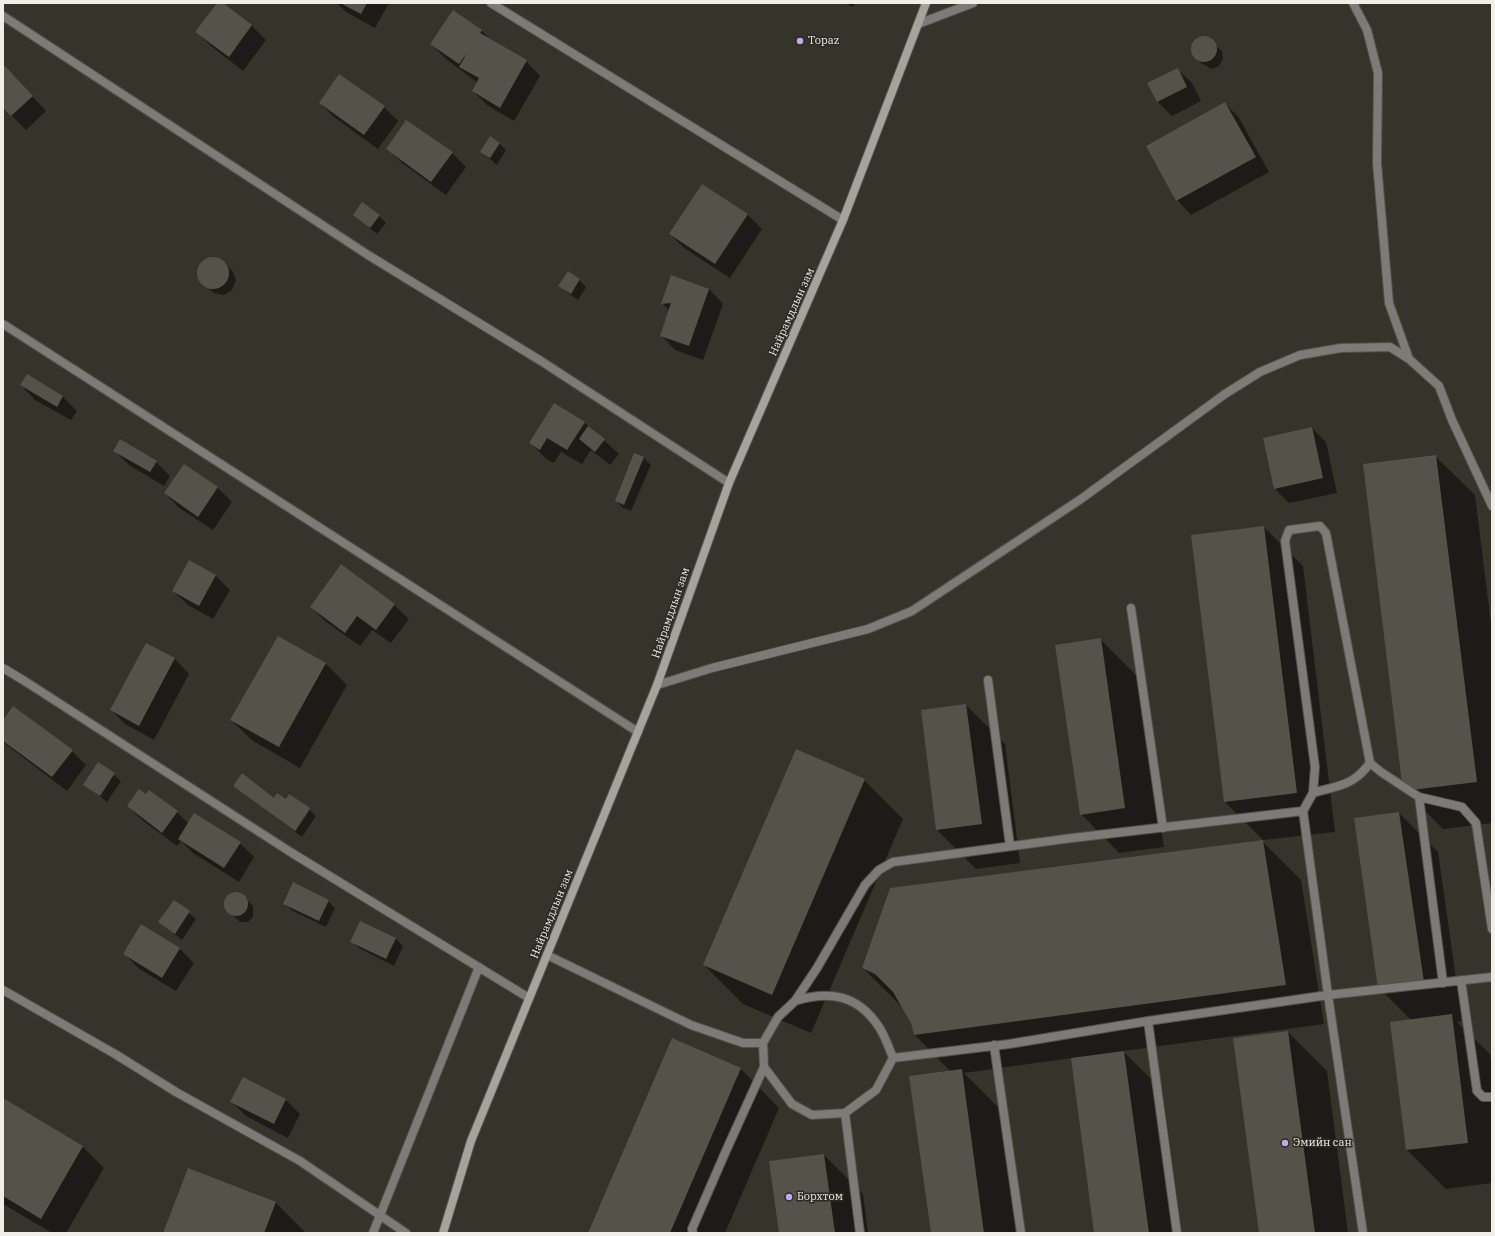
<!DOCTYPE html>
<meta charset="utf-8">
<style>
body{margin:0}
#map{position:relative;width:1495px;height:1236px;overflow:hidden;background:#36332b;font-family:"IBM Plex Serif",serif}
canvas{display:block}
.frame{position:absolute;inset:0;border:4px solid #f0eee9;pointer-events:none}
</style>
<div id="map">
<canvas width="1495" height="1236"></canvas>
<div class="frame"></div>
</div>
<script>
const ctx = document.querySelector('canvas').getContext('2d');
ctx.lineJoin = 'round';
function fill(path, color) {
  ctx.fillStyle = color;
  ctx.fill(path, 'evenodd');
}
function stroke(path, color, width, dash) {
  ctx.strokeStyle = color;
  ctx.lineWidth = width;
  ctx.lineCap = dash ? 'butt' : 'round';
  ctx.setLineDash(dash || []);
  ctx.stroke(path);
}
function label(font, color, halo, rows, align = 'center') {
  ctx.font = font + ' "IBM Plex Serif",serif';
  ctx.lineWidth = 3;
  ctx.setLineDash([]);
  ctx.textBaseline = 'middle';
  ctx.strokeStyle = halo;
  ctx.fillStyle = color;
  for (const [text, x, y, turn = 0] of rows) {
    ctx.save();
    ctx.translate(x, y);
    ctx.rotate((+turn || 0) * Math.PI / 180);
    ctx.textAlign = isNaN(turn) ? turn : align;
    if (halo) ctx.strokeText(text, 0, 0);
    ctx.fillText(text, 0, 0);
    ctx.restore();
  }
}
const shadow = new Path2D(`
 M 218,3 L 221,3 L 252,26 L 266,40 L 243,71 L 211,46 L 196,32 Z
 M 337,3 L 389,3 L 375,28 L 346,12 Z
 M 844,3 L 855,3 L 853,7 Z
 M 454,12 L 482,31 L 492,41 L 526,61 L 540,76 L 514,121 L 487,105 L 473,91 L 478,83 L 446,59 L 431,44 Z
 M 1205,37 L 1222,51 L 1223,59 L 1219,66 L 1212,69 L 1201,63 L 1193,56 L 1192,48 L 1198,38 Z
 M 3,65 L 46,111 L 26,130 L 3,107 Z
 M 1177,69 L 1192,83 L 1201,101 L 1172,116 L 1158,102 Z
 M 320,103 L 384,107 L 398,121 L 378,149 L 334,117 Z
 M 1225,103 L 1239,118 L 1269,172 L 1191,215 L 1177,200 Z
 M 499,143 L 506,150 L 497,165 L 482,152 Z
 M 388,149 L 452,153 L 466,167 L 446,195 L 402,163 Z
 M 703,185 L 748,215 L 762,229 L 730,278 L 684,248 L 670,234 Z
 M 354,215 L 379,216 L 386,223 L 377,234 Z
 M 213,258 L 226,264 L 233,272 L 236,280 L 232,290 L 224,295 L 214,293 L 200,279 L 199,274 L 201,265 L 205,261 Z
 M 579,280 L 586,287 L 578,300 L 559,286 Z
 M 709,289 L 723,304 L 703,360 L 675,350 L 661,335 L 670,311 L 662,303 Z
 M 21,385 L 62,396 L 77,411 L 71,420 L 35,400 Z
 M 584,422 L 619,454 L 610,465 L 591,450 L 582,464 L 561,452 L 554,463 L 545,458 L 531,443 Z
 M 1312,428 L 1326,442 L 1337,493 L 1289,503 L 1275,489 Z
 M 115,451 L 156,462 L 170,476 L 164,486 L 129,465 Z
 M 635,454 L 644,458 L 651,465 L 631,511 L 623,508 L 616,501 Z
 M 1436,457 L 1475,495 L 1492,632 L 1492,823 L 1443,829 L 1404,790 Z
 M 184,465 L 218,488 L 232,502 L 213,530 L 179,508 L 165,493 Z
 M 1264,527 L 1303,566 L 1335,832 L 1263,840 L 1224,801 Z
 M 216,576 L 230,590 L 213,619 L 188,605 L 173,591 Z
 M 394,605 L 409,619 L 391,643 L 372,630 L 360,646 L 325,621 L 311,607 Z
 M 1100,639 L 1139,678 L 1164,847 L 1119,853 L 1081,814 Z
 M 147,644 L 175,659 L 189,674 L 154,740 L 125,724 L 111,710 Z
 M 326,664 L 347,685 L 300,768 L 253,741 L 231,720 Z
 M 966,705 L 1005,744 L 1020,863 L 976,869 L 937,830 L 922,711 Z
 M 3,721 L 72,751 L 86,765 L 67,791 L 3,742 Z
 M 99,763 L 121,781 L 107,802 L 84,784 Z
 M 864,780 L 903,819 L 811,1033 L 743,1004 L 704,965 Z
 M 234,786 L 274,799 L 286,801 L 289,796 L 309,809 L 294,831 Z
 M 128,806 L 177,812 L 189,824 L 240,843 L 254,857 L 239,882 L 193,853 L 181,841 L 177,846 L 142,820 Z
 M 310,810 L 316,816 L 302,837 L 295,832 Z
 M 1399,813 L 1438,852 L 1462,1021 L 1457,1022 L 1490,1054 L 1492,1069 L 1492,1183 L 1446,1189 L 1407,1150 L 1392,1023 L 1411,1020 L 1379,988 Z
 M 1262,841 L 1301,880 L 1324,1024 L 1123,1051 L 1163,1091 L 1182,1233 L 1095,1233 L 1072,1058 L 964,1073 L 1000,1109 L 1017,1233 L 932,1233 L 951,1072 L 915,1035 L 912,1023 L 902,1007 L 863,968 Z
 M 229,894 L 240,894 L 253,906 L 253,917 L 248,922 L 240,922 L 225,908 L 225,900 Z
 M 174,901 L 196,919 L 182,940 L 160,922 Z
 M 328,901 L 335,908 L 326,927 L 291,910 L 284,903 Z
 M 361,922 L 396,939 L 403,946 L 394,966 L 359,948 L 352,942 Z
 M 142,925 L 180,949 L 194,963 L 176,991 L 138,968 L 124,953 Z
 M 1288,1032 L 1327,1071 L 1348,1233 L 1260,1233 Z
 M 741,1069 L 779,1108 L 725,1233 L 589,1233 Z
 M 243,1079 L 286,1100 L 300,1114 L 288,1138 L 246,1116 L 232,1102 Z
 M 3,1100 L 83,1147 L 104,1168 L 66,1233 L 52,1233 L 3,1204 Z
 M 824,1155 L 863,1194 L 868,1233 L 780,1233 L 770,1162 Z
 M 189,1169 L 276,1203 L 304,1231 L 303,1233 L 164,1233 Z`);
const building = new Path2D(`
 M 217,3 L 223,3 L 252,25 L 229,57 L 195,32 Z
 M 340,3 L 367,3 L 361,14 Z
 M 453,10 L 482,30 L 480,33 L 527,60 L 500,108 L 472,91 L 479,78 L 459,67 L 467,53 L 459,64 L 430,44 Z
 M1191 49a13 13 0 1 1 26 0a13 13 0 1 1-26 0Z
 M 3,64 L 33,96 L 11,116 L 3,108 Z
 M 1178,68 L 1187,87 L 1157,102 L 1147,83 Z
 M 339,74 L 385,106 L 364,135 L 319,103 Z
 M 1225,102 L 1256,157 L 1176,201 L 1146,146 Z
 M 406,120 L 453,152 L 431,182 L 386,149 Z
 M 490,136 L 500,143 L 490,158 L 480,152 Z
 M 702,184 L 748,214 L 715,264 L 669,234 Z
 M 362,202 L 380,215 L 370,228 L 353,215 Z
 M197 273a16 16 0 1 1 32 0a16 16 0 1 1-32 0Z
 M 568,271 L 580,279 L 571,294 L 558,286 Z
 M 671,275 L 709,289 L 689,346 L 660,336 L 671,303 L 661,304 Z
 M 27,374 L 63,396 L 57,407 L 20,385 Z
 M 554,403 L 585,422 L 567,450 L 547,438 L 540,450 L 529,443 Z
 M 588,426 L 605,439 L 595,452 L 579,439 Z
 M 1312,427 L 1323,478 L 1274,489 L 1263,438 Z
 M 120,439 L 157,461 L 150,472 L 113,451 Z
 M 634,453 L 644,457 L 624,505 L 615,501 Z
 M 1436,455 L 1477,782 L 1403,791 L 1363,464 Z
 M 184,464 L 218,487 L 198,517 L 164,493 Z
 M 1264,526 L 1297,793 L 1224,802 L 1191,535 Z
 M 189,560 L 216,575 L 199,606 L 172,591 Z
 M 341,564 L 395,604 L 376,630 L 357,616 L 345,633 L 310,607 Z
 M 278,636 L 326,663 L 279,747 L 230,720 Z
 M 1101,638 L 1125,808 L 1080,815 L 1055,645 Z
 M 146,643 L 175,658 L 139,726 L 110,710 Z
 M 966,704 L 982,824 L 936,830 L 921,710 Z
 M 13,706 L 73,750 L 52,777 L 3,741 L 3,720 Z
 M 796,749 L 865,779 L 772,995 L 703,965 Z
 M 98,762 L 115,773 L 100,796 L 83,785 Z
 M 242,773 L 274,798 L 277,793 L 286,799 L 289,794 L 310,808 L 295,831 L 233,786 Z
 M 139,789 L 146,794 L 149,790 L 178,811 L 162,833 L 127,806 Z
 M 1399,812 L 1424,982 L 1378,989 L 1354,818 Z
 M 194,813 L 241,842 L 224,868 L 178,839 Z
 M 1263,840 L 1286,985 L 914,1035 L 911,1023 L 893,992 L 875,974 L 862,968 L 890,888 Z
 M 293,882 L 329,900 L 319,921 L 283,904 Z
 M224 904a12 12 0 1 1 24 0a12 12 0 1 1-24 0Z
 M 174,900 L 190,911 L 175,934 L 158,922 Z
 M 360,921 L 396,938 L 386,959 L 350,942 Z
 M 141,924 L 180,948 L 162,978 L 123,954 Z
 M 1452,1014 L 1468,1143 L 1406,1150 L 1390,1022 Z
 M 1288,1031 L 1315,1233 L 1259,1233 L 1233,1038 Z
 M 672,1038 L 741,1068 L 670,1233 L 588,1233 Z
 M 1124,1051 L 1149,1233 L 1094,1233 L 1071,1058 Z
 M 962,1069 L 984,1233 L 931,1233 L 909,1076 Z
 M 243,1077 L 286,1099 L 274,1124 L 230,1102 Z
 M 3,1098 L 83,1146 L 41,1219 L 3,1196 Z
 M 824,1154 L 835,1233 L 779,1233 L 769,1161 Z
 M 188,1168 L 276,1202 L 264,1233 L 163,1233 Z`);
const service = new Path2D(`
 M 918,24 L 973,3`);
const minor = new Path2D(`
 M 491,3 L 843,220
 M 1353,3 L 1367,30 L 1378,73 L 1377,163 L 1389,303 L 1409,359 L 1439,386 L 1452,420 L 1492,506
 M 3,16 L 368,255 L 541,361 L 729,483
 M 3,324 L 638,732
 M 1131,608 L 1163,828
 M 3,668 L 23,680 L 292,853 L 529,998
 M 988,680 L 1010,846
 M 657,685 L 712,668 L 868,629 L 912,611 L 1081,499 L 1225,394 L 1260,372 L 1300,355 L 1341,348 L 1390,347 L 1409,359
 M 1313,793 C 1340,785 1353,786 1370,763
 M 1419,797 L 1443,983
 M 1303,811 L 1313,793 L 1315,767 L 1285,541 L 1289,530 L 1320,526 L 1326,533 L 1370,763 L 1381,772 L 1419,797 L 1462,807 L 1476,823 L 1492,929
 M 547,955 L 691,1025 L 743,1043 L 763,1043 L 778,1017 L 795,1001 L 817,968 L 865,885 L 879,870 L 893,862 L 1072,838 L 1303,811 L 1328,995 L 1148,1021 L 1009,1044 L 893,1058
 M 1461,980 L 1477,1091 L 1483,1097 L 1492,1097
 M 3,990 L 115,1054 L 176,1092 L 300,1161 L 406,1233
 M 1148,1021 L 1177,1233
 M 763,1043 L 764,1067 L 792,1104 L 812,1115 L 845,1113 L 876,1090 L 893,1058 C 889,1048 885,1036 879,1027 C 858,995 830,990 795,1001
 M 994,1045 L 1021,1233
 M 845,1113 L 860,1233
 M 373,1233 L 479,967
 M 693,1233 L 692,1229 L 725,1153 L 764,1067
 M 1363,1233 L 1328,995 L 1492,977`);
const secondary = new Path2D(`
 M 443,1233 L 471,1141 L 657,685 L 729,483 L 843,220 L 926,3`);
const markers = [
 [800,41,4,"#c3a7f2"],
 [1285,1143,4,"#c3a7f2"],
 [789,1197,4,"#c3a7f2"]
];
const poiNames = [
 ["Topaz",808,41],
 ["Эмийн сан",1293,1143],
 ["Борхтом",797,1197]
];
const streetNames = [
 ["Найрамдлын зам",792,312,-66],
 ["Найрамдлын зам",671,613,-71],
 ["Найрамдлын зам",552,914,-68]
];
fill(shadow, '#0007');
fill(building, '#555249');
stroke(service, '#545149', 10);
stroke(minor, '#545149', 10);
stroke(secondary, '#545149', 10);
stroke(service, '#7c7b77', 8);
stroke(minor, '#7c7b77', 8);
stroke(secondary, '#a5a39c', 8);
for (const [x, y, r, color] of markers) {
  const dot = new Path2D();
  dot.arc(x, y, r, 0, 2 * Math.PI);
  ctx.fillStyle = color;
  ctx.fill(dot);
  stroke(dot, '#2c2921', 1.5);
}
label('11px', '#f0eee9', '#2c2921', poiNames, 'left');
label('11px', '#f0eee9', '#2c2921', streetNames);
</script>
